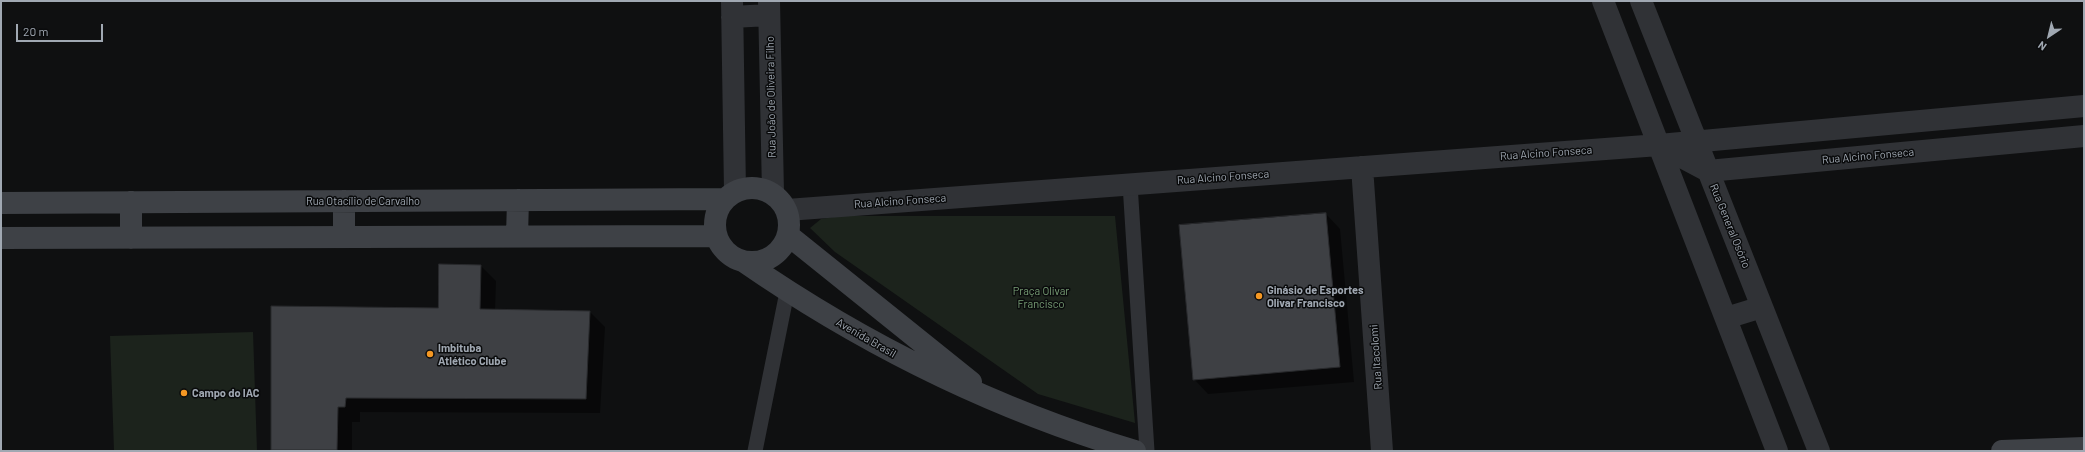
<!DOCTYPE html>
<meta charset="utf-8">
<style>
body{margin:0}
#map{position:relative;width:2085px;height:452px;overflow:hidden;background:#0f1011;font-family:Barlow,sans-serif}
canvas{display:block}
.frame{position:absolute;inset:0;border:2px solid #a0a8b2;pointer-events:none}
.north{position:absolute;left:2029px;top:16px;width:40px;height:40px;-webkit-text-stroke:3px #0a0b0c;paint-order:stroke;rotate:215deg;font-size:11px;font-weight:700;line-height:16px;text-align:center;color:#a0a8b2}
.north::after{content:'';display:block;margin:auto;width:14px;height:18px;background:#a0a8b2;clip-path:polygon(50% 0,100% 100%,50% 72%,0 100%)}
.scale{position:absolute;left:16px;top:24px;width:87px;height:18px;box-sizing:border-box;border:2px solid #a0a8b2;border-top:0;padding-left:5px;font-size:12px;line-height:14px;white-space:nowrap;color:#a0a8b2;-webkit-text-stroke:3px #0a0b0c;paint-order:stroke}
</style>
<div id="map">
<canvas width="2085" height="452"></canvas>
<div class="frame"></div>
<div class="north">N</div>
<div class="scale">20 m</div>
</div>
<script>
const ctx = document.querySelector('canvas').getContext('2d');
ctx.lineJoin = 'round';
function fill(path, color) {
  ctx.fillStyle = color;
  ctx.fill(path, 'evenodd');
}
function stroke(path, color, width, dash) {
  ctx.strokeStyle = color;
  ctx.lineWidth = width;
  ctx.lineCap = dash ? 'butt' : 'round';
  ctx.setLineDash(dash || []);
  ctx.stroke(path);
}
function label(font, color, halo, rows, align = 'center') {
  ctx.font = font + ' Barlow,sans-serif';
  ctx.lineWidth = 3;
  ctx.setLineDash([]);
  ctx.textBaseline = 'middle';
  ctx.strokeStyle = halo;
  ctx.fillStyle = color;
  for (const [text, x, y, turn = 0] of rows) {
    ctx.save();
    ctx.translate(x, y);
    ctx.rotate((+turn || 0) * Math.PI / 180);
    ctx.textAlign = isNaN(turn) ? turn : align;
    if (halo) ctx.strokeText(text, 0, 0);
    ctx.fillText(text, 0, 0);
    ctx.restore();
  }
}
const green = new Path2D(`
 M 840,216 L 1115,216 L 1135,423 L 1038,394 L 835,252 L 810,228 L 821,219 Z
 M 253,332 L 257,451 L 114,451 L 110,336 Z`);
const shadow = new Path2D(`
 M 1326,214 L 1340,229 L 1354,382 L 1208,394 L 1194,379 Z
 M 481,266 L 496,281 L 495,311 L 590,312 L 605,327 L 600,413 L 360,412 L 360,422 L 352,422 L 352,451 L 272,450 L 439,309 Z`);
const building = new Path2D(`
 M 1326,213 L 1340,367 L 1193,380 L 1179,225 Z
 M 439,264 L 481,265 L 480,309 L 590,311 L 586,399 L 346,398 L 345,407 L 338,407 L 337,450 L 271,450 L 271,306 L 438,308 Z`);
const lane = new Path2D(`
 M 1130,184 L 1147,451
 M 755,451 L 787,292`);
const street = new Path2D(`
 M 732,1 L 735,191
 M 769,1 L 773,193
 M 1603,1 L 1777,451
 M 1641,1 L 1819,451
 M 732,17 L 769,15
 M 1659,145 L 1708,171 L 2084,136
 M 1362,167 L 1382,451
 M 787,210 L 1659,145 L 2084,106
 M 1726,318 L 1762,307`);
const secondary = new Path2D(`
 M715 225a37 37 0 1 1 74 0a37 37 0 1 1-74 0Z
 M 1,203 L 724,199
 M 788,235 L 971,382
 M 517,236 L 518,200
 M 344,237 L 344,201
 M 1,238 L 716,236
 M 131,238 L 131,202
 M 743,261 C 863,344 994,409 1135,451
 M 2002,451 L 2084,448`);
const markers = [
 [1259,296,4,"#f59823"],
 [430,354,4,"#f59823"],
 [184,393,4,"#f59823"]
];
const streetNames = [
 ["Rua João de Oliveira Filho",771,97,-91],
 ["Rua Alcino Fonseca",1546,153,-4],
 ["Rua Alcino Fonseca",1868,156,-5],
 ["Rua Alcino Fonseca",1223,177,-4],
 ["Rua Otacílio de Carvalho",363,201],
 ["Rua Alcino Fonseca",900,201,-4],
 ["Rua General Osório",1730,226,68],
 ["Avenida Brasil",866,338,30],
 ["Rua Itacolomi",1376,357,-94]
];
const poiNames = [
 ["Ginásio de Esportes",1267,290],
 ["Olivar Francisco",1267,303],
 ["Imbituba",438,348],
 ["Atlético Clube",438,361],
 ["Campo do IAC",192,393]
];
const parkNames = [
 ["Praça Olivar",1041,291],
 ["Francisco",1041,304]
];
fill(green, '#1c231c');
fill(shadow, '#0007');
fill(building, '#3e4044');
stroke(building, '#292a2d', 1);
stroke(lane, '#303236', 15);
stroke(street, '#303236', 22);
stroke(secondary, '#3e4146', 22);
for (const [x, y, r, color] of markers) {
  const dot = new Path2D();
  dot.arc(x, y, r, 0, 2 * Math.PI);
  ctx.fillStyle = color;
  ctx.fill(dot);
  stroke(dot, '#0a0b0c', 1.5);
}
label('11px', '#a0a8b2', '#0a0b0c', streetNames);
label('bold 11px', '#a0a8b2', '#0a0b0c', poiNames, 'left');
label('11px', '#789e76', '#0a0b0c', parkNames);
</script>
